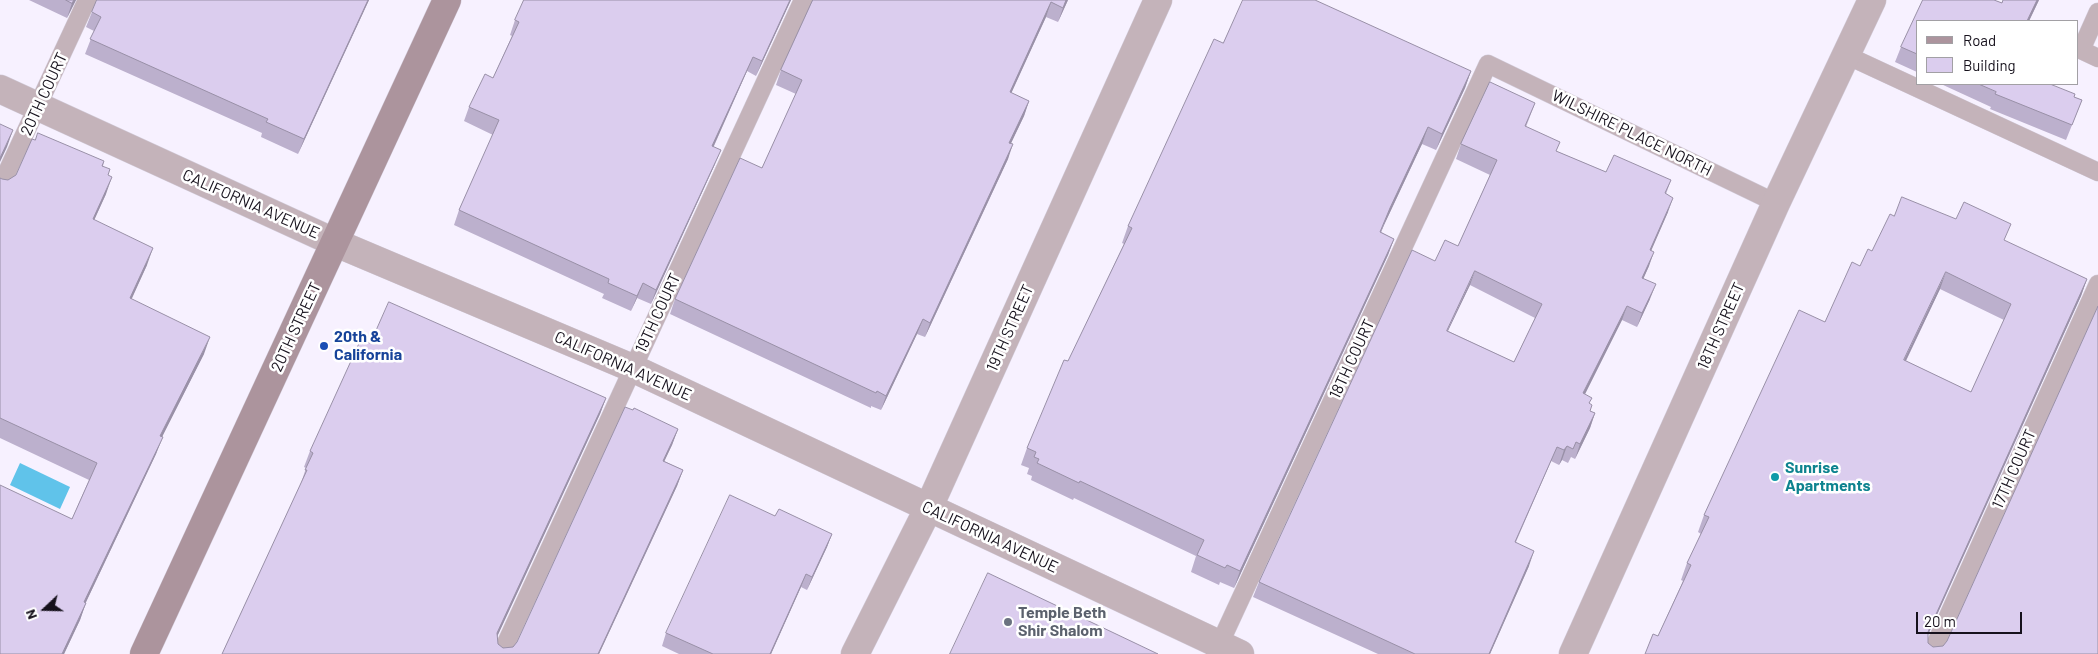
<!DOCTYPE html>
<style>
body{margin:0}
#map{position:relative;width:2098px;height:654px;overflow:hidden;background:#f7f1ff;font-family:Barlow,sans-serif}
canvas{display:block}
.legend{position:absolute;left:1916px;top:20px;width:162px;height:65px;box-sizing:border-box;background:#fff;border:1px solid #a2a0a4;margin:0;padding:6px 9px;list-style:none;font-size:15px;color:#16111c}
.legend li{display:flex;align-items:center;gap:10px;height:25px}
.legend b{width:25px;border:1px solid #a2a0a4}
.north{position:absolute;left:20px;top:584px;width:50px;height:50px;-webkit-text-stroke:4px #fff;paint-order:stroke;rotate:249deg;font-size:14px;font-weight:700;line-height:20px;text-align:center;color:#16111c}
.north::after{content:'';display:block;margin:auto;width:18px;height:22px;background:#16111c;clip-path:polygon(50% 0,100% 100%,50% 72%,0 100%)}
.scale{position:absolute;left:1916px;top:612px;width:106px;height:22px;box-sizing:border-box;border:2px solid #16111c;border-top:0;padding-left:6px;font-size:15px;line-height:18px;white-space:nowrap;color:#16111c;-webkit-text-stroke:4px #fff;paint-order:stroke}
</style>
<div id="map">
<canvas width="2098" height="654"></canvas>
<ul class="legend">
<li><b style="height:6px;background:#ac949d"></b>Road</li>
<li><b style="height:14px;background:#dbcdee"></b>Building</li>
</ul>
<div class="north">N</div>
<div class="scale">20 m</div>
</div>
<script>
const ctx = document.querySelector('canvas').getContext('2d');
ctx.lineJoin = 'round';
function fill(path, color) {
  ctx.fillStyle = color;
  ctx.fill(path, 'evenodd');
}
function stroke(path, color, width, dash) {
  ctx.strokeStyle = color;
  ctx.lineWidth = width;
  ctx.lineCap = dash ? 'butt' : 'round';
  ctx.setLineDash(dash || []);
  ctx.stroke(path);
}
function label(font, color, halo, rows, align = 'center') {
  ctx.font = font + ' Barlow,sans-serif';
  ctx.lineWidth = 5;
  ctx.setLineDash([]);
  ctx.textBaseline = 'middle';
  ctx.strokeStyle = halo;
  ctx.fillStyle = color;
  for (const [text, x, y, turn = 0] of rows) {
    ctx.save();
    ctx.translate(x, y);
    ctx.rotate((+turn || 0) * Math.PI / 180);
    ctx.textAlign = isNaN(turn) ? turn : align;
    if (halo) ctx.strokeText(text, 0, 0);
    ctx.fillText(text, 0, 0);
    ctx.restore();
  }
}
const water = new Path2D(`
 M 20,463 L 70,487 L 60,509 L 10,485 Z`);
const lane = new Path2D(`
 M 2098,12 L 2081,50 L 2098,58
 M 1846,55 L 2098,172
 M 0,187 L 87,0
 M 501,654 L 803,0
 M 1215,654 L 1488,64 L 1776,203
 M 1931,654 L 2098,284`);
const street = new Path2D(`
 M 0,89 L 336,243 L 632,368 L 1240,654
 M 855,654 L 928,509 L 1158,0
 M 1573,654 L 1776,203 L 1872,0`);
const secondary = new Path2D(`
 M 144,654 L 447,0`);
const wall = new Path2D(`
 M 29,0 L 76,0 L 67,18 Z
 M 369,0 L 298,154 L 261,137 L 262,133 L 85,54 L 94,31 L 86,27 L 92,12 Z
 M 524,0 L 791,0 L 756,76 L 747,71 L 714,146 L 715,164 L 651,304 L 637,298 L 631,311 L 602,298 L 604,294 L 454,225 L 459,210 L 493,135 L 464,121 L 469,107 L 493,78 L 512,36 L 510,35 L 515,20 Z
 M 812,0 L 1068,0 L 1058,22 L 1046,17 L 1011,93 L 1029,101 L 1024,116 L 1011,143 L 1008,159 L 925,337 L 917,334 L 881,410 L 871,406 L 871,408 L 670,314 L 675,299 L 762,168 L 796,94 L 776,85 L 781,70 L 812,2 Z
 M 1923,0 L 1994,0 L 2002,3 L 2003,0 L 2039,0 L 2029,21 L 1917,21 L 1917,72 L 1895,62 L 1901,47 Z
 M 1223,43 L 1471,71 L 1465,88 L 1436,150 L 1422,144 L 1384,225 L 1381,232 L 1394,239 L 1388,255 L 1234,588 L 1220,582 L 1219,585 L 1191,572 L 1196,556 L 1074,498 L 1073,500 L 1031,480 L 1032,476 L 1027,474 L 1029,468 L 1021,465 L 1027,448 L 1124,244 L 1122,243 L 1128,226 Z
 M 1941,84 L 2050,84 L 2074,97 L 2082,100 L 2066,140 L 1990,109 L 1991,107 Z
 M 1535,103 L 1526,127 L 1556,151 L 1606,172 L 1671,180 L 1666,194 L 1668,212 L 1651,250 L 1649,266 L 1643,279 L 1650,299 L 1637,327 L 1622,320 L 1585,394 L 1590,403 L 1590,411 L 1595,413 L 1590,428 L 1575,459 L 1571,457 L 1568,463 L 1562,460 L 1559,465 L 1551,461 L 1516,542 L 1529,566 L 1490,654 L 1378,654 L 1253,597 L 1259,582 L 1435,261 L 1458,246 L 1490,175 L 1456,159 L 1461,144 ZM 1470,285 L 1535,318 L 1514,362 L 1448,331 Z
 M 104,161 L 103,166 L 108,175 L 106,194 L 94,220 L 147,265 L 131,299 L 204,354 L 162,436 L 156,454 L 86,602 L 80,620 L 64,654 L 0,654 L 72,519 L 89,480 L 0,438 L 0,178 L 2,179 L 8,180 Z
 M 1894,216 L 2005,241 L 2087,279 L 2081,296 L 1928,635 L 1928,643 L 1933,647 L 2098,654 L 1658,636 L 1683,581 L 1681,580 L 1687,563 L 1701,534 L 1698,532 L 1704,515 L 1860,266 L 1872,251 ZM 1940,289 L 2004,320 L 1971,392 L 1906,361 Z
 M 370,343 L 606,398 L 600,414 L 497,636 L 498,644 L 503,648 L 513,647 L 517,642 L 678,429 L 672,445 L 664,461 L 683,470 L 677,486 L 599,654 L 222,654 L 300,486 L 306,468 L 304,467 L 310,451 Z
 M 775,516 L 832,534 L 827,547 L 807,590 L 801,587 L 771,654 L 679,654 L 662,646 L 666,633 Z`);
const shadedWall = new Path2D(`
 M 74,0 L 76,0 L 67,18 L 72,3 Z
 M 368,0 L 369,0 L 298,154 L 304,139 Z
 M 790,0 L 791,0 L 756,76 L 762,61 Z
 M 1066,0 L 1068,0 L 1058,22 L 1063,8 Z
 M 2037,0 L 2039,0 L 2029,21 L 2027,21 Z
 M 1051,2 L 1046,17 L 1005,107 L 1010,92 Z
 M 753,57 L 747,71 L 707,161 L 712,146 Z
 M 1471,71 L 1465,88 L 1436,150 L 1442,134 Z
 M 1029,101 L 1024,116 L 1004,158 L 1009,143 Z
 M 1428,127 L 1422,144 L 1384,225 L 1374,249 L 1390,208 Z
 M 13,130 L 7,147 L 0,162 L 0,158 Z
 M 1013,144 L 1008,159 L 925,337 L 930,323 Z
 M 721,150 L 715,164 L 651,304 L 656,290 Z
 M 112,177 L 106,194 L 87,236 L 93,219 Z
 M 1673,198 L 1668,212 L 1645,265 L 1650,250 Z
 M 1394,239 L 1388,255 L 1234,588 L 1240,571 Z
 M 153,248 L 147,265 L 124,316 L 130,298 Z
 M 1654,252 L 1649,266 L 1637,293 L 1642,278 Z
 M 1475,271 L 1470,285 L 1441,345 L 1447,331 Z
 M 1946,272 L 1940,289 L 1898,377 L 1904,360 Z
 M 2087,279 L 2081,296 L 1921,650 L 1928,632 Z
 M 643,283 L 637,298 L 631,311 L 637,296 Z
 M 1656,284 L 1650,299 L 1637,327 L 1642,313 Z
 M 1627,306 L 1622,320 L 1578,408 L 1583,393 Z
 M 923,319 L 917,334 L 881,410 L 886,396 Z
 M 210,337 L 204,354 L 154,453 L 160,436 Z
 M 606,398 L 600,414 L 491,650 L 497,633 Z
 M 1595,413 L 1590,428 L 1575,459 L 1580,444 Z
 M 678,429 L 672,445 L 657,477 L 663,461 Z
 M 163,437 L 156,454 L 78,619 L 84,602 Z
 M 1567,446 L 1562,460 L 1559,465 L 1564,450 Z
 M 1557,447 L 1551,461 L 1509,556 L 1515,542 Z
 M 683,470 L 677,486 L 599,654 L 598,654 Z
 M 832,534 L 827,547 L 807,590 L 812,577 Z
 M 1534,551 L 1529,566 L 1490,654 L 1489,654 Z
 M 806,574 L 801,587 L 771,654 L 770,654 Z
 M 86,603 L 80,620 L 64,654 L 62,654 Z`);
const building = new Path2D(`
 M 66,0 L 74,0 L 72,3 Z
 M 97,0 L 368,0 L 304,139 L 266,122 L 268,119 L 90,39 L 101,17 L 92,12 Z
 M 524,0 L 790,0 L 762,61 L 753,57 L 712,146 L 721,150 L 656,290 L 643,283 L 637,296 L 608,283 L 609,279 L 459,210 L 499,120 L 469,107 L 485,74 L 493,78 L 519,22 L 515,20 Z
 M 813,0 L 1066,0 L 1063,8 L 1051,2 L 1010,92 L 1029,101 L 1009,143 L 1013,144 L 930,323 L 923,319 L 886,396 L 877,391 L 876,393 L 675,299 L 740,158 L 762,168 L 802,80 L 781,70 Z
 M 1243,0 L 1315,0 L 1471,71 L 1442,134 L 1428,127 L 1390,208 L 1380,232 L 1394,239 L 1240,571 L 1227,565 L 1225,568 L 1197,555 L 1204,540 L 1080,481 L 1079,483 L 1037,463 L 1039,459 L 1034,457 L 1036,452 L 1027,448 L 1064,360 L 1068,361 L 1132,228 L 1128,226 L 1214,39 L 1223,43 Z
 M 1923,0 L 1994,0 L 2002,3 L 2003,0 L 2037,0 L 2027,21 L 1917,21 L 1917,54 L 1901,47 Z
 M 1490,82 L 1535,103 L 1525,126 L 1560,142 L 1556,151 L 1606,172 L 1614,155 L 1671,180 L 1665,193 L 1673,198 L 1650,250 L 1654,252 L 1642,278 L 1656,284 L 1642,313 L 1627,306 L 1583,393 L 1592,398 L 1589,403 L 1592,405 L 1590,411 L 1595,413 L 1580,444 L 1576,442 L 1573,449 L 1567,446 L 1564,450 L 1557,447 L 1515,542 L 1534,551 L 1489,654 L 1415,654 L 1259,582 L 1412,250 L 1435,261 L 1445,240 L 1458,246 L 1497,160 L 1461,144 ZM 1475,271 L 1542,304 L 1514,362 L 1447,331 Z
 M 1979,84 L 2050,84 L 2075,94 L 2074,97 L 2082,100 L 2072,125 L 1995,94 L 1996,92 Z
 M 0,124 L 13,130 L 0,158 Z
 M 38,133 L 104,161 L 102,166 L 110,169 L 108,175 L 112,177 L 93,219 L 153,248 L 130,298 L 210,337 L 160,436 L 163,437 L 84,602 L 86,603 L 62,654 L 0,654 L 0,485 L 72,519 L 97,463 L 0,418 L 0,178 L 2,179 L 8,180 L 16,175 L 32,139 L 35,140 Z
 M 1902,197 L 1956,219 L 1964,202 L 2011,224 L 2004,240 L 2087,279 L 1928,632 L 1928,643 L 1933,647 L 1943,646 L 1947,641 L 2098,306 L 2098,654 L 1645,654 L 1653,634 L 1658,636 L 1691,565 L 1687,563 L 1709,517 L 1704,515 L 1799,310 L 1825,322 L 1852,262 L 1860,266 L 1868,249 L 1872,251 L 1890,214 L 1894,216 ZM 1946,272 L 2011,304 L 1971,392 L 1904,360 Z
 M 389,302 L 606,398 L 497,633 L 498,644 L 503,648 L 513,647 L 517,642 L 625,407 L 633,410 L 634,408 L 678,429 L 663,461 L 683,470 L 598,654 L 222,654 L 307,470 L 305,470 L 313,453 L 310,451 L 361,339 L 370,343 Z
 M 730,495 L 775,516 L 779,509 L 832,534 L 812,577 L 806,574 L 770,654 L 713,654 L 666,633 Z
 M 988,573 L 1158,654 L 950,654 Z`);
const markers = [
 [324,346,5,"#1a4fb4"],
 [1775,477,5,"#0f9aa8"],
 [1008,622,5,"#6b7280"]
];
const streetNames = [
 ["20TH COURT",44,94,-65],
 ["WILSHIRE PLACE NORTH",1632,133,26],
 ["CALIFORNIA AVENUE",251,204,24],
 ["19TH COURT",658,313,-65],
 ["18TH STREET",1721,326,-66],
 ["20TH STREET",296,327,-65],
 ["19TH STREET",1010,328,-66],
 ["18TH COURT",1352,359,-65],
 ["CALIFORNIA AVENUE",623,366,24],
 ["17TH COURT",2014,469,-66],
 ["CALIFORNIA AVENUE",990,537,25]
];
const transitNames = [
 ["20th &",334,337],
 ["California",334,355]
];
const cultureNames = [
 ["Sunrise",1785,468],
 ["Apartments",1785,486]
];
const worshipNames = [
 ["Temple Beth",1018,613],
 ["Shir Shalom",1018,631]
];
fill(water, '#60c3ea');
stroke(lane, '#d3cddb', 19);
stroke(street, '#d3cddb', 29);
stroke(secondary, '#d3cddb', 29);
stroke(lane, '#c4b3ba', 18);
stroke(street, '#c4b3ba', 28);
stroke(secondary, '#ac949d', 28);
fill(wall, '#bcb0cd');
fill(shadedWall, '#9990a7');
fill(building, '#dbcdee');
stroke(building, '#9990a7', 1);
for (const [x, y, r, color] of markers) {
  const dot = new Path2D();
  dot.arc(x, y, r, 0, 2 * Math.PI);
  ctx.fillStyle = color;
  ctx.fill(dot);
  stroke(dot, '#fff', 2);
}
label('16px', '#16111c', '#fff', streetNames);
label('bold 16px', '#164399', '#fff', transitNames, 'left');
label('bold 16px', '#0d838f', '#fff', cultureNames, 'left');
label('bold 16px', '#5b616d', '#fff', worshipNames, 'left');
</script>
